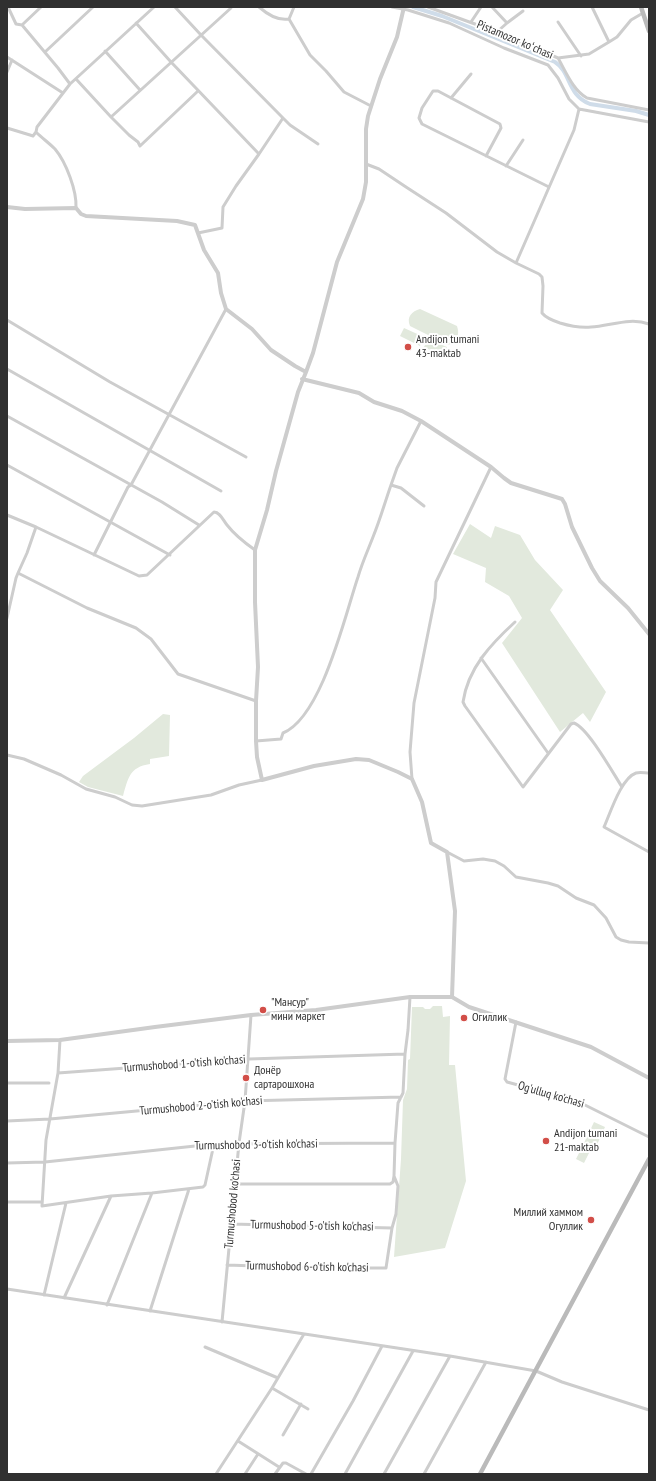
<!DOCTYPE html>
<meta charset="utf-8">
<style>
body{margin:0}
#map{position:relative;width:656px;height:1481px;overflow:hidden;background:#fff;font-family:"PT Sans Narrow",sans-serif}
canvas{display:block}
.frame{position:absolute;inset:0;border:8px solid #303030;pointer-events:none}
</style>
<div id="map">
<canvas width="656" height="1481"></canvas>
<div class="frame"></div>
</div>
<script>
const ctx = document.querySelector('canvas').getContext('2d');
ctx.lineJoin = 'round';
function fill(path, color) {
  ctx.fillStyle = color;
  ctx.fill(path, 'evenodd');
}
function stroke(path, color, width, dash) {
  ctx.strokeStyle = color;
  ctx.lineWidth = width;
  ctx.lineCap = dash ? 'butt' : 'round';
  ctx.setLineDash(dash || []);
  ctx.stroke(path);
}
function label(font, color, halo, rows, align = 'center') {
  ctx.font = font + ' "PT Sans Narrow",sans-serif';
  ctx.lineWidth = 4;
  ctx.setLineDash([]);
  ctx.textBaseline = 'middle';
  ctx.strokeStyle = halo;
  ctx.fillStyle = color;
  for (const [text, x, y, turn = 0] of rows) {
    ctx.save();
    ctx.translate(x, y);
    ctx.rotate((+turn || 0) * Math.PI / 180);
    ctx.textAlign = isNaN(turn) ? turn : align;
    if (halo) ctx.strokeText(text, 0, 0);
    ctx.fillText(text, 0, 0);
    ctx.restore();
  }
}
const green = new Path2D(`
 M 420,309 L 457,326 C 460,335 457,342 448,345 L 410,326 C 406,317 412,311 420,309 Z
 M 404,328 L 424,337 L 420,346 L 400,336 Z
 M 428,339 L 447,347 L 443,356 L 424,347 Z
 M 470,524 L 491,538 L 495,526 L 520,535 L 535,560 L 563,590 L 550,610 L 606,692 L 590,722 L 583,713 L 560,732 L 502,643 L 522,618 L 509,596 L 485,582 L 486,568 L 453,554 Z
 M 163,714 L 170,715 L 169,756 L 150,759 L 150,764 C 129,767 128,779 123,796 L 88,787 L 79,782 L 83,776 L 134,738 Z
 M 433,1006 L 442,1006 L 443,1017 L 450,1016 L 449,1065 L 455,1065 L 466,1181 L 445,1248 L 394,1257 L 401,1159 L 403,1100 L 407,1089 L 408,1060 L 410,1059 L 412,1007 L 423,1007 L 425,1009 L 430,1009 Z
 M 594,1122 L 605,1127 L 595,1149 L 584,1143 Z
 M 583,1145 L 591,1149 L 584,1163 L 576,1159 Z`);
const canal = new Path2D(`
 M 413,7 L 442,16 L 555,62 C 571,72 567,95 590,104 L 636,111 L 649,115`);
const minor = new Path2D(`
 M 8,7 L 16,24 L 22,25 L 58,68 L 70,84
 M 175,7 L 201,35 L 283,118 L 259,154
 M 259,7 C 267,14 278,21 289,19
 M 294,7 L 289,19 L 310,55 L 326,71 L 344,92 L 371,106
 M 392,7 L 408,10 L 449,23 L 504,48 L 548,65 L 558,78 L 569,99 L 579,109
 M 428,7 L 497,32 L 558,58 L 589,54 L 609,42 L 592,7
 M 492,7 L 507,23 L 497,32
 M 471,22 L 481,7
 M 558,22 L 581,56
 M 136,23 L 171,62 L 259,154 L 236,186 L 223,207 L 222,228 L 198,233
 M 507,23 L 523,11
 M 22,25 L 41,7
 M 609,42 L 617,37 L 631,20 L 643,13
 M 105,51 L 140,90
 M 45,52 L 93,7
 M 7,57 L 63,93
 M 558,58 C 566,72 573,90 587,98 L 649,110
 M 7,72 L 12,60
 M 76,79 L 111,117 L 231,8 L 230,7
 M 451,98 L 471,74
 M 111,117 L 129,135 L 138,142 L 140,146 L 198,91
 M 283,118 L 290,125 L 318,144
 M 7,128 L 30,135 L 33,136 L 36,132
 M 486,156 L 501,128 L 500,124 L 438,91 L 433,91 L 422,108 L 419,118 L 422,124 L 549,187
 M 366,164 L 379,169 L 406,187 L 446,213 L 497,252 L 516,263 L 539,274 L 542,277 L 543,286 L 542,313 C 546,318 554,321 560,323 C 570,326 580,328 591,327 C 610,326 630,317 649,324
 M 506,166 L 523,140
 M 76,208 C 77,191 66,162 55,149 C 49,143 42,138 36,132 L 37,127 L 70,84 L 154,7
 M 516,263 L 574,130 L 579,109 L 649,122
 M 7,320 L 110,382 L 246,457
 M 7,369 L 221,491
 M 7,416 L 162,502 L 199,525
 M 421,421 L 397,468 L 391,485 L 401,488 L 424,506
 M 7,465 L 170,555
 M 7,515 L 36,527 L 139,576 L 147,575 L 214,512 C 220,512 223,520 227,525 C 234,534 245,543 255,550
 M 36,527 L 27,553 L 18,573 L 87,608 L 136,628 L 151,639 L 178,674 L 256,701
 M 94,555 L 128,487 L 131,485 L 226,309
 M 7,618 L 16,578 L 18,573
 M 515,622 C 491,644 468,668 463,702 L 465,706 L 523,787 L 571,724 L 574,723 C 588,728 613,773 622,787
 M 481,658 L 548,753
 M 256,741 L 281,739 L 283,733 C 322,717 345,615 358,577 C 362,563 368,550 373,537 C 380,520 385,502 391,485
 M 7,755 L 24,759 L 61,775 L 86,789 L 115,797 L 132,805 L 142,806 L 211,795 L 239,785 L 262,780
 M 649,773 C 645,773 640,772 636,773 C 621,778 610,814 604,827 L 649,852
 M 412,779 L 410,752 L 414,703 L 435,598 L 436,582 L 491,467
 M 447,852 L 464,861 L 483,859 L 495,861 L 504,866 L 516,877 L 548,883 L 558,886 L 576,898 L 594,905 L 606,918 L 616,937 L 621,940 L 629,942 L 649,943
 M 516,1022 L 505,1079 L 507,1082 L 577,1101 L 649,1137
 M 60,1040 L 58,1073 L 46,1140 L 42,1206 L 111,1196 L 152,1193 L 203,1187 L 205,1185 L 214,1144
 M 58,1073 L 249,1059 L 405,1054
 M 7,1083 L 49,1083
 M 7,1121 L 50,1119 L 245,1101 L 401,1097
 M 7,1163 L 45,1162 L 214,1144 L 395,1143
 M 235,1184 L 390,1184 L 393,1182 L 394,1176
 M 7,1202 L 42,1202
 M 231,1224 L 392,1228
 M 227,1265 L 313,1268 L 386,1268 L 392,1228 L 396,1214 L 398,1186 L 394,1176 L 395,1143 L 398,1103 L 403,1093 L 405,1054 L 408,1030 L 410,997
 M 7,1289 L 450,1356 L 536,1371 L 562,1382 L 649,1410
 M 44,1295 L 66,1203
 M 64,1298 L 111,1196
 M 107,1305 L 152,1193
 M 150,1311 L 189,1189
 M 222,1322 L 239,1143 L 245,1101 L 251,1015
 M 205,1347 L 278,1378
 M 272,1388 L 308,1409
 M 283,1435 L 301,1404
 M 238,1441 L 279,1467
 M 216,1474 L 272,1388 L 304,1334
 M 245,1474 L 258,1454
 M 275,1474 L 283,1463 L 286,1463 L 306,1474
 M 311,1474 L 353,1401 L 382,1346
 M 345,1474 L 413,1351
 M 384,1474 L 450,1356
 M 424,1474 L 486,1362`);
const tertiary = new Path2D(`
 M 7,207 L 25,209 L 76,208 L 81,214 L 86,216 L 177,221 L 195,225 L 204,250 L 218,273 L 221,293 L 226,309 L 252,329 L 271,350 L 295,366 L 306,372 L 298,392 L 276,471 L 267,510 L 255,550 L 255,602 L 258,667 L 256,701 L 256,741 L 257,757 L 262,780 L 314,766 L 356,759 L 369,760 L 398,772 L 412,779 L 422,802 L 431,843 L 447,852 L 455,911 L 452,997
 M 306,372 L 313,353 L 337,262 L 363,199 L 366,182 L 366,129 L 368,116 L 380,79 L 397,37 L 404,7
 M 302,379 L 359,393 L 374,402 L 402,411 L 421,421 L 491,467 L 504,478 L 511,483 L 562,499 L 565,504 L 572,527 L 592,568 L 600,581 L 628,608 L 649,634
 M 7,1041 L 60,1040 L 155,1027 L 251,1015 L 316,1010 L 410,997 L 452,997 L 469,1007 L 591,1047 L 649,1078`);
const secondary = new Path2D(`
 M 641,7 L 649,31
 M 480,1474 L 649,1159`);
const markers = [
 [408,347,4,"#d24e48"],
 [263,1010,4,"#d24e48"],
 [464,1018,4,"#d24e48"],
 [246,1078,4,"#d24e48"],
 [546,1141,4,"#d24e48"],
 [591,1220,4,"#d24e48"]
];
const streetNames = [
 ["Pistamozor koʻchasi",515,40,23],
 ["Turmushobod 1-o'tish ko'chasi",184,1064,-4],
 ["Og'ulluq ko'chasi",551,1095,16],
 ["Turmushobod 2-o'tish ko'chasi",201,1106,-5],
 ["Turmushobod 3-o'tish ko'chasi",256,1145,-1],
 ["Turmushobod ko'chasi",233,1204,-85],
 ["Turmushobod 5-o'tish ko'chasi",312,1226,1],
 ["Turmushobod 6-o'tish ko'chasi",307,1267,1]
];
const poiNames = [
 ["Andijon tumani",416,340],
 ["43-maktab",416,354],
 ["\"Мансур\"",271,1003],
 ["мини маркет",271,1017],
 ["Огиллик",472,1018],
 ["Донёр",254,1071],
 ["сартарошхона",254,1085],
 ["Andijon tumani",554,1134],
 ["21-maktab",554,1148],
 ["Миллий хаммом",583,1213,"right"],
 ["Огуллик",583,1227,"right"]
];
fill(green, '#e2e9dd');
stroke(canal, '#cfdce9', 4);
stroke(minor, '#cdcdcd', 3);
stroke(tertiary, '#cdcdcd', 4);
stroke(secondary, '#bababa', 4.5);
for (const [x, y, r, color] of markers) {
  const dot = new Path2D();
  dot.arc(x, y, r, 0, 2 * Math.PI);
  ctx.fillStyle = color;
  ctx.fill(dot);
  stroke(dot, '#fff', 1.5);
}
label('12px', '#303030', '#fff', streetNames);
label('12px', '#303030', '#fff', poiNames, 'left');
</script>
